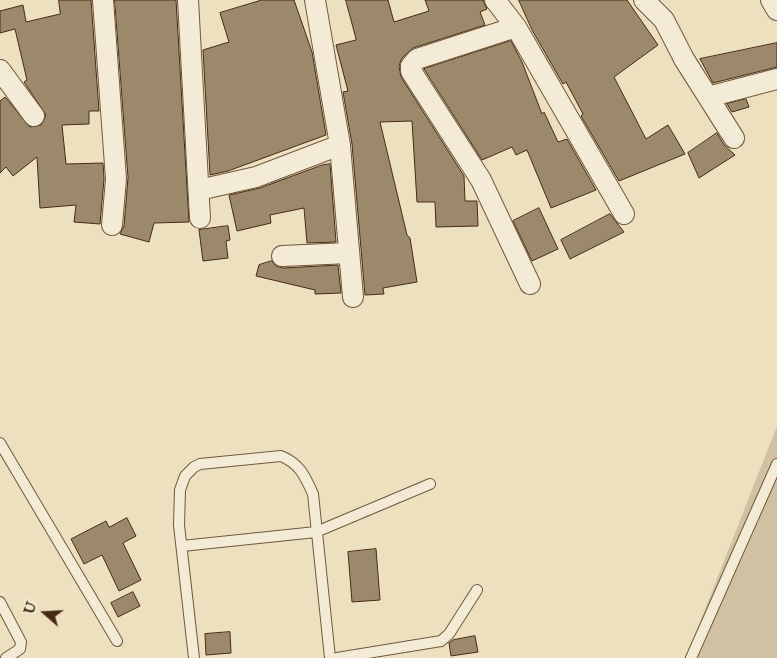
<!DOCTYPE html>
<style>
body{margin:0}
#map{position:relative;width:777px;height:658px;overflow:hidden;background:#ece0bf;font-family:"IM FELL English",serif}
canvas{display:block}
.north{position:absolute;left:20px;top:588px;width:50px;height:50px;-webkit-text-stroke:4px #f3ebd5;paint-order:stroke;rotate:289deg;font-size:14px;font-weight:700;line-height:20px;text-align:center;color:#462b12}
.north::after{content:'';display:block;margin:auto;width:18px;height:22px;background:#462b12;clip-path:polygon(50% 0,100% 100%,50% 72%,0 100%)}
</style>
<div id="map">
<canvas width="777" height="658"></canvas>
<div class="north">U</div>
</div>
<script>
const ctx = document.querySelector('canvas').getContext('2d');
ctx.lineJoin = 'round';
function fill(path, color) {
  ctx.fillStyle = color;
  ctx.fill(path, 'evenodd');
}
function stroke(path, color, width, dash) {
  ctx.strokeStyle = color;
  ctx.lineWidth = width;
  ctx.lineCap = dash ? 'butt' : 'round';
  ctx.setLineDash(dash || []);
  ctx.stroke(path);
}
const green = new Path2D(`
 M 777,426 L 777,658 L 686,658 Z`);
const building = new Path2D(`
 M 59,0 L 91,0 L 99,111 L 89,111 L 89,124 L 62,125 L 66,164 L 103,163 L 104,179 L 100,224 L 74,222 L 76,205 L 40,208 L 37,157 L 13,176 L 6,167 L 0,173 L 0,101 L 5,97 L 30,127 L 41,125 L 46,115 L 24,82 L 27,80 L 15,29 L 0,33 L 0,11 L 23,5 L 26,22 L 60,14 Z
 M 115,0 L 176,0 L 189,222 L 154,223 L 149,242 L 120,234 L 124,226 L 128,178 Z
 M 262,0 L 294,0 L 312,52 L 326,135 L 228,171 L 210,175 L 203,50 L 229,42 L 220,13 Z
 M 346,0 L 388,0 L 394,22 L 429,11 L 425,0 L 483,0 L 487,9 L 480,12 L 485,25 L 413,48 L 402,58 L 399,66 L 401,77 L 464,176 L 465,201 L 477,201 L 478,226 L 436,227 L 435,202 L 417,202 L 412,121 L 380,122 L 407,235 L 410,238 L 417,282 L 383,288 L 384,294 L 365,295 L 352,144 L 343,92 L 348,91 L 336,45 L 356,40 Z
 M 519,0 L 627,0 L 658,45 L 614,77 L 646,139 L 668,125 L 685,154 L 619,181 L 581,116 L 583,114 L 566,82 L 563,84 L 532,30 Z
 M 511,41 L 522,62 L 542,114 L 544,112 L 558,142 L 567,139 L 596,190 L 551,208 L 527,150 L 516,155 L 512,147 L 482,160 L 424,69 Z
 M 777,43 L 777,67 L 713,83 L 700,59 Z
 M 746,99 L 749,107 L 732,112 L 727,104 Z
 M 717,133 L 724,145 L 735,155 L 699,178 L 688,153 Z
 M 330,164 L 336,242 L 307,243 L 304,208 L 270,215 L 271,223 L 237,231 L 229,195 L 260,188 L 322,165 Z
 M 539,208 L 558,249 L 532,261 L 513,221 Z
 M 610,214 L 624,232 L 570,259 L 561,240 Z
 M 228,226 L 230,240 L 226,241 L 228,258 L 203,261 L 199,230 Z
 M 272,261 L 276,266 L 283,268 L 338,265 L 341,293 L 315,294 L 315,290 L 256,276 L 259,265 Z
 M 127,518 L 136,536 L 123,543 L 141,580 L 119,591 L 102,555 L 84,564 L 71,539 L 106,521 L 109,527 Z
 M 376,549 L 380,600 L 352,602 L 348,552 Z
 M 133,592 L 140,606 L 118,617 L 111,603 Z
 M 230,632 L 231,653 L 206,655 L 205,634 Z
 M 475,636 L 478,652 L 451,656 L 449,643 L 453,640 Z`);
const lane = new Path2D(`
 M 0,443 L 117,641
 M 182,546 L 316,532 L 430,484
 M 0,602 L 21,642 L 20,649 L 6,658
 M 194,658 L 179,525 L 180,490 L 185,476 L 194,467 L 200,464 L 281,456 C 300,464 305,476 313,494 L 330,658
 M 337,658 L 441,641 L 449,634 L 477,590
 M 691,658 L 777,464`);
const street = new Path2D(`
 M 103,0 L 116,179 L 112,225
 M 188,0 L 200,218
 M 315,0 L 340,145 L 353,297
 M 495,0 L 516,27 L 624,214
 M 644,0 L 664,20 L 684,59 L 734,138
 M 771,0 L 777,10
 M 516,27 L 417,59 L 411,66 L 411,71 L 481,180 L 530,284
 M 0,70 L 34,116
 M 708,97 L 777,79
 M 199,190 L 256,177 L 340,145
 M 282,256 L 349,253`);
fill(green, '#d0c1a2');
fill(building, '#9c896c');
stroke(building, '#462b12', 1);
stroke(lane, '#70583d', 12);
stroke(street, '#70583d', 22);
stroke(lane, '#f3ebd5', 10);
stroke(street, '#f3ebd5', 20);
</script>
